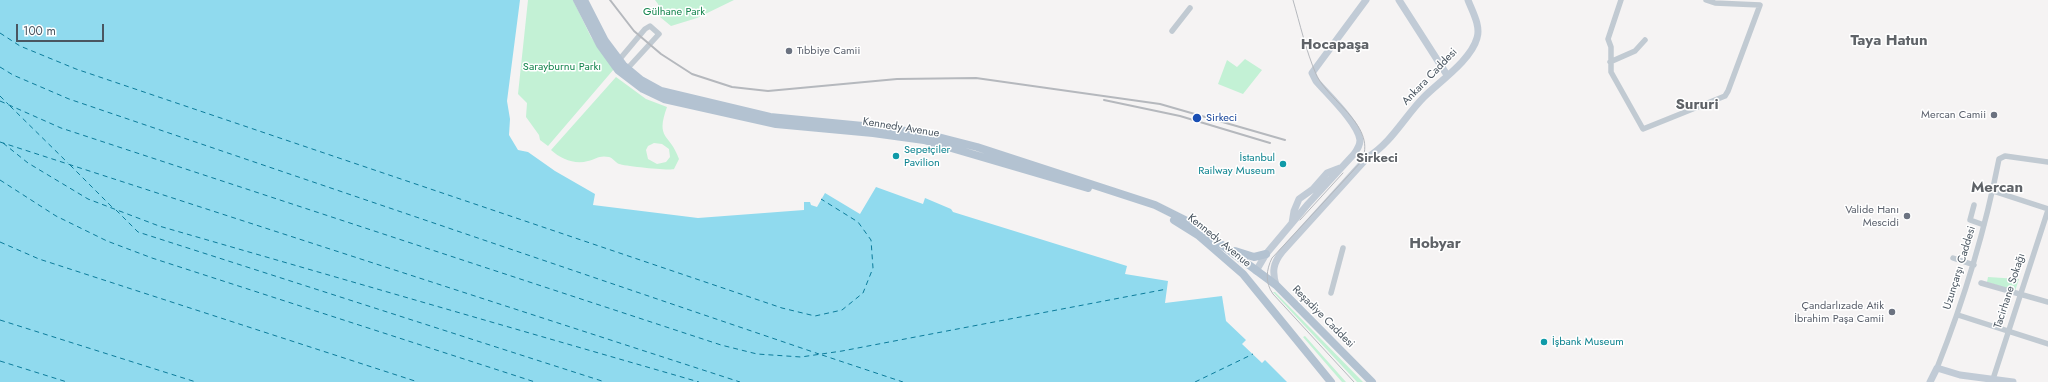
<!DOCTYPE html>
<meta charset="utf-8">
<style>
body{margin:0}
#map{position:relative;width:2048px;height:382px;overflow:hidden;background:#f5f3f3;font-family:Jost,sans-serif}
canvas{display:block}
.scale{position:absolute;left:16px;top:24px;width:88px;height:18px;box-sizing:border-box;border:2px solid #4a5661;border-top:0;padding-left:5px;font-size:12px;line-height:14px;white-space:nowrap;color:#4a5661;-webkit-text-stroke:3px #fff;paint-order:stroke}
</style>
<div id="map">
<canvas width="2048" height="382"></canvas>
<div class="scale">100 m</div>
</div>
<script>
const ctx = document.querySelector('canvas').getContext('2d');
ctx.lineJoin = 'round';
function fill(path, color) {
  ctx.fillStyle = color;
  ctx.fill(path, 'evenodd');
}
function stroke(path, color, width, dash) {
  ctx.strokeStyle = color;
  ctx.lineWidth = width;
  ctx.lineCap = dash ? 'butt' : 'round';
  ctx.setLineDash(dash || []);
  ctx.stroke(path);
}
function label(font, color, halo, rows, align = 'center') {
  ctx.font = font + ' Jost,sans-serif';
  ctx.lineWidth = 3;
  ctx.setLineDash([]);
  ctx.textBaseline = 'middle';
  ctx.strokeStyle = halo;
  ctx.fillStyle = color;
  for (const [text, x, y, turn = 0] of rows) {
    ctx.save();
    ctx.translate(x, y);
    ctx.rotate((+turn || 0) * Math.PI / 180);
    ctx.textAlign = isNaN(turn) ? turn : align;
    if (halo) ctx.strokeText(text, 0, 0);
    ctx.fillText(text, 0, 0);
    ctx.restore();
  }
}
const green = new Path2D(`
 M 528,0 L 573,0 L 591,37 L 614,69 L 548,146 L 540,140 L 539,135 L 526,117 L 527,103 L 518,94 Z
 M 655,0 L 734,0 L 697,18 L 671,26 L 660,17 L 658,4 Z
 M 1245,59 L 1262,70 L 1243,94 L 1218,84 L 1227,60 L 1237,67 Z
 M 616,77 L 646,99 L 667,107 C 655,140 670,133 679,159 L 674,169 C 669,171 625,166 619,164 C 615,162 613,158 609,157 C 599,155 596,159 588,161 C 575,165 561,159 551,150 ZM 654,143 L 662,144 L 669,149 L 670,157 L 666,162 L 657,164 L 648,159 L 646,150 L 648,146 Z
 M 1988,277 L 2019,279 L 2015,291 L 1987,282 Z
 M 1273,292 L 1275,292 L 1363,382 L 1357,382 Z
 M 1305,336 L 1346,382 L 1342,382 L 1303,337 Z`);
const water = new Path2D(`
 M 0,0 L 520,0 L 507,101 L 510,119 L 509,135 L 518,150 L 528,152 L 555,171 L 595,194 L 593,205 L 698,218 L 804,210 L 804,202 L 810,202 L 811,205 L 817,207 L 825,193 L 860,214 L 876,187 L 923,204 L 925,198 L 951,209 L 953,212 L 1127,266 L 1125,274 L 1168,281 L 1165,303 L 1222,296 L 1226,321 L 1246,340 L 1242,344 L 1262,363 L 1265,360 L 1287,382 L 0,382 Z`);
const ferry = new Path2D(`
 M 0,33 L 20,46 L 76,69 L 782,308 L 815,316 L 842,310 L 863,293 L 873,268 L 871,240 L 858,222 L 821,199
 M 0,67 L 13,75 L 69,99 L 819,354
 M 0,96 L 8,104
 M 0,101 L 61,128 L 721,345 L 757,354 L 801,357 L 842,351 L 1167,289
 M 10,106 L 68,163
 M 0,142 L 740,382
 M 3,143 L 28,163 L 88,199 L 159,226 L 699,382
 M 70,165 L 113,208
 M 0,180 L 56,216 L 107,241 L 152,258 L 535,382
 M 116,210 L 138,232 L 605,382
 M 0,242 L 39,259 L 418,382
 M 0,320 L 196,382
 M 822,355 L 903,382
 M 0,361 L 67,382
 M 1195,382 L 1253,354`);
const street = new Path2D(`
 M 1621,0 L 1608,39 L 1611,47 L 1611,72 L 1643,129 L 1725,96 L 1728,91 L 1760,5 L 1715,3 L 1706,0
 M 1172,31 L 1190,8
 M 619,60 L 645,29 L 650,26 L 659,34 L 627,69
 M 1610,62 L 1635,51 L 1645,40
 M 1993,191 L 2048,209
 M 1974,205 L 1970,220 L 1984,225
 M 1953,258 L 1974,265
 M 1981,283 L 2048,302
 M 1331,293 L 1343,248
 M 1958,315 L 2048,344
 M 1937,368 C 1964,300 1985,231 1999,159 L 2005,156 L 2048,162
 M 1993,379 L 2048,210`);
const secondary = new Path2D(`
 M 1399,0 L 1447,75
 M 1292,223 L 1294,211 L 1299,199 L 1313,189 L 1327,173 L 1340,168
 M 1256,271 L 1266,254 L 1308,204 L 1354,154 C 1357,150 1360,145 1360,140 C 1358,123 1327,94 1316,81 L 1312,73 L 1366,0
 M 1276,285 C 1272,272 1273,263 1282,252 L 1368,157 C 1392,142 1405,116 1424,97 C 1440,81 1471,60 1477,38 C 1481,26 1472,11 1468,0
 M 1930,382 L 1937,368 L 1960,375 L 2013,382`);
const primary = new Path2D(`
 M 577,0 L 600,45 L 618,70 L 643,89 L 664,99 L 776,124 L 873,133 L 924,140 L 1088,188
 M 584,0 L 605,41 L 623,65 L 641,80 L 661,91 L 770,117 L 894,129 L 938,137 L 977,147 L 1155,205 L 1195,225 L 1276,285 L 1372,382
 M 1174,220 L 1198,235 L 1243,274 L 1331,382
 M 1235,251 L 1254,257 L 1266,254`);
const tram = new Path2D(`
 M 1293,0 C 1300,24 1306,51 1316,74 C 1328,101 1379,127 1361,162 L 1272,258 C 1266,270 1265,283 1273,294 L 1354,382
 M 1300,220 L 1343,173`);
const rail = new Path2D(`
 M 610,0 L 634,31 L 661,54 L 692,74 L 732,87 L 768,91 L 897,79 L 976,78 L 1160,104 L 1285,140
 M 1104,100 L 1180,116 L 1270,143`);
const markers = [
 [789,51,4,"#6b7280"],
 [1994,115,4,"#6b7280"],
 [1197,118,5,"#1a4fb4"],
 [896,156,4,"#0f9aa8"],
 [1283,164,4,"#0f9aa8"],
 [1907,216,4,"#6b7280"],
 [1892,312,4,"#6b7280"],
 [1544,342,4,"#0f9aa8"]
];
const parkNames = [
 ["Gülhane Park",674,12],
 ["Sarayburnu Parkı",562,67]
];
const worshipNames = [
 ["Tıbbiye Camii",797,51,"left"],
 ["Mercan Camii",1986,115],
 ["Valide Hanı",1899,210],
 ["Mescidi",1899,223],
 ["Çandarlızade Atik",1884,306],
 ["İbrahim Paşa Camii",1884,319]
];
const streetNames = [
 ["Ankara Caddesi",1430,77,-46],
 ["Kennedy Avenue",901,128,9],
 ["Kennedy Avenue",1219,241,39],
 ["Uzunçarşı Caddesi",1960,268,-73],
 ["Tacirhane Sokağı",2010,291,-72],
 ["Reşadiye Caddesi",1323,317,45]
];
const transitNames = [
 ["Sirkeci",1206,118]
];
const cultureNames = [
 ["Sepetçiler",904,150],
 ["Pavilion",904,163],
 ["İstanbul",1275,158,"right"],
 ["Railway Museum",1275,171,"right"],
 ["İşbank Museum",1552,342]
];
const quarterNames = [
 ["Sirkeci",1377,159]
];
const districtNames = [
 ["Taya Hatun",1889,41],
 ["Hocapaşa",1335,45],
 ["Sururi",1697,105],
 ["Mercan",1997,188],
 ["Hobyar",1435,244]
];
fill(green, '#c3f1d5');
fill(water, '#90daee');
stroke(ferry, '#0c7c9b', 1, [5, 4]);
stroke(street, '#c1cad2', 5.5);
stroke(secondary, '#c1cbd6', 7);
stroke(primary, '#b3c2d1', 8);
stroke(tram, '#b5b8bd', 1);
stroke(rail, '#b5b8bd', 2);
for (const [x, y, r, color] of markers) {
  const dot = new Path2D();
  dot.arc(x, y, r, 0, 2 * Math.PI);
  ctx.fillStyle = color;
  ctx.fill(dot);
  stroke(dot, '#fff', 1.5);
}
label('11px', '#17864f', '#fff', parkNames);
label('11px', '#5b616d', '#fff', worshipNames, 'right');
label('11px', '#4a5661', '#fff', streetNames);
label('11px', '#164399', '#fff', transitNames, 'left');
label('11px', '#0d838f', '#fff', cultureNames, 'left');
label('bold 13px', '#5f6368', '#fff', quarterNames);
label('bold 15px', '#5f6368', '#fff', districtNames);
</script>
